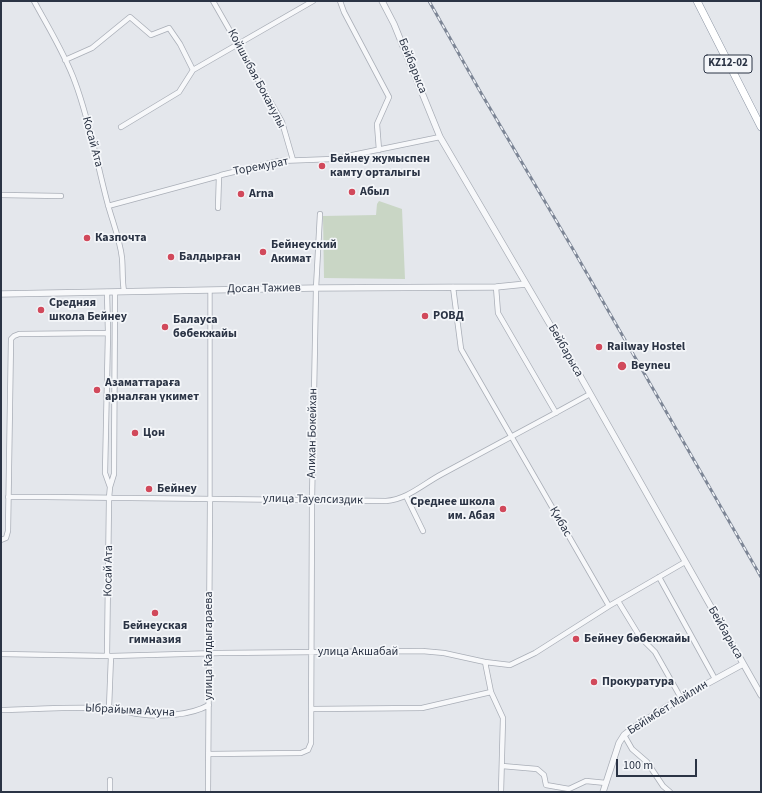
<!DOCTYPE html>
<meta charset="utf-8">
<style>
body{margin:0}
#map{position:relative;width:762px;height:793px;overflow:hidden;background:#e4e7ec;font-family:"Source Sans 3",sans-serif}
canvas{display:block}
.frame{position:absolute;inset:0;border:2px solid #2b3445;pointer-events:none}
.scale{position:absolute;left:616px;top:759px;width:81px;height:18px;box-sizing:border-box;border:2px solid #2b3445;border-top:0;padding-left:5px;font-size:12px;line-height:14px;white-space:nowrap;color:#2b3445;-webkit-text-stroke:3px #f4f6f9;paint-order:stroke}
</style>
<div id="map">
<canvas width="762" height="793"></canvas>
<div class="frame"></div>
<div class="scale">100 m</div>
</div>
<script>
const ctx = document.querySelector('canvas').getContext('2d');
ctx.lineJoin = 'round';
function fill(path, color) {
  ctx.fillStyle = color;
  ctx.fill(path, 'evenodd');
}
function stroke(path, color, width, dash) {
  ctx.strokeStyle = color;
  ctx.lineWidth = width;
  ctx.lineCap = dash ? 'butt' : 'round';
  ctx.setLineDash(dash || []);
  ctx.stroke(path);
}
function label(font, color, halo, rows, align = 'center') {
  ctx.font = font + ' "Source Sans 3",sans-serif';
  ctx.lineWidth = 3.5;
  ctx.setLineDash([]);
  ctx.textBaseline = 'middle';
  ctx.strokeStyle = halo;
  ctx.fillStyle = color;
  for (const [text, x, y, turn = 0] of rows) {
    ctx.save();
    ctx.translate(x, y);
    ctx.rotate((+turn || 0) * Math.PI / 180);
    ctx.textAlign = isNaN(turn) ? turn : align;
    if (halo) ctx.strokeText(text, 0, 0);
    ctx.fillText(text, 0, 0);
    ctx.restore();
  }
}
const green = new Path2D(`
 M 379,201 L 402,209 L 405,279 L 324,278 L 323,216 L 376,215 L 377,204 Z`);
const pedestrian = new Path2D(`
 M 210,290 L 210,500`);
const minor = new Path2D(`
 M 34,1 C 48,27 65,54 75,82 C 90,122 97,164 108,205 C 113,223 120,240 122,258 C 123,269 122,280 124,291
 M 213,1 L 282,122 L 293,160
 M 340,1 L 344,12 L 389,97 L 377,124 L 379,150
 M 65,60 L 92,48 L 130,17 L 151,35 L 169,28 L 180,44 L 193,70 L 179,92 L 121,127
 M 193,70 L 313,1
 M 1,195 L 61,196
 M 108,206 L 219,176 L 221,175 L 279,161 L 333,159 L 440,137
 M 218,208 L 219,176
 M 453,287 L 461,349 L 609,606
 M 496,287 L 498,313 L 556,413
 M 107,292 L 108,333 L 105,473 L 110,487
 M 406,496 L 423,531
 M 8,497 L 46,497 L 386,501 C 408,499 423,484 442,474 C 492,447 541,421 590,394
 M 1,540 L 6,538 L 8,531 L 11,339 L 14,336 L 19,334 L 108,333
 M 659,577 L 715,679
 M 618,601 L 640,637 L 655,652 L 681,698
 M 1,654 L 111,656 L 220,653 L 422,651 L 444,653 L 485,662 L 510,665 L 535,653 L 609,606 L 685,562
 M 107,656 L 109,498 L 110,487 L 114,474 L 115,292
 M 485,662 L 491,692 L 503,718 L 501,792
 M 109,708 L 111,656
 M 312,709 L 422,708 L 491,692
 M 1,710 C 36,709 72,707 108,708 C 118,708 128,713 138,714 C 160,717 189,716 209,705
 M 624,735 L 632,749 L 647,762 L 663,786 L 670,792
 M 209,754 L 301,753 L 308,750 L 311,743 L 312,500 L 316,288 L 320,214
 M 502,766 L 537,769 L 544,775 L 546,785 L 569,789 L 586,781 L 606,783
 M 110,792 L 110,780
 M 208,792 L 210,500`);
const tertiary = new Path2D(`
 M 382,1 L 394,24 L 440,137 L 579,374 L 761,695
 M 1,294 L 316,288 L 496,287 L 526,284
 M 603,792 L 619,743 L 624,735 L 633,728 L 681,698 L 743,664`);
const trunk = new Path2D(`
 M 697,1 L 761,127`);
const rail = new Path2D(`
 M 429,1 L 481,93 L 574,251 L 761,577`);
const markers = [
 [322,166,4,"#d1495b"],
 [352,192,4,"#d1495b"],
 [241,194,4,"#d1495b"],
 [87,238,4,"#d1495b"],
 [263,252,4,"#d1495b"],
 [171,257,4,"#d1495b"],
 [41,310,4,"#d1495b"],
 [425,316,4,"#d1495b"],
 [165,327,4,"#d1495b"],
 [599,347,4,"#d1495b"],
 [622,366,5,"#d1495b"],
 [97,390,4,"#d1495b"],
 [135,433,4,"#d1495b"],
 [149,489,4,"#d1495b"],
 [503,509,4,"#d1495b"],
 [155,613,4,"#d1495b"],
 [576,639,4,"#d1495b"],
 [594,682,4,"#d1495b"]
];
const shields = [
 [728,64,48]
];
const shieldNames = [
 ["KZ12-02",728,64]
];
const streetNames = [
 ["Бейбарыса",412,66,68],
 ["Койшыбая Боканулы",256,79,62],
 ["Косай Ата",92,142,75],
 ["Торемурат",261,167,-11],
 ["Досан Тажиев",264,289,-1],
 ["Бейбарыса",565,351,60],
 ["Алихан Бокейхан",313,433,-89],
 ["улица Тауелсиздик",313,500,1],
 ["Қибас",560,522,60],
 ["Косай Ата",109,571,-89],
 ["Бейбарыса",725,633,60],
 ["улица Калдыгараева",209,646,-90],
 ["улица Акшабай",358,652],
 ["Бейімбет Майлин",668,708,-32],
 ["Ыбрайыма Ахуна",130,711,3]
];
const poiNames = [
 ["Бейнеу жумыспен",330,159],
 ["камту орталыгы",330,173],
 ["Абыл",360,192],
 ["Arna",249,194],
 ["Казпочта",95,238],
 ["Бейнеуский",271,245],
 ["Акимат",271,259],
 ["Балдырған",179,257],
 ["Средняя",49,303],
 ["школа Бейнеу",49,317],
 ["РОВД",433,316],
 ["Балауса",173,320],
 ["бөбекжайы",173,334],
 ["Railway Hostel",607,347],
 ["Beyneu",631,366],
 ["Азаматтараға",105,383],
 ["арналған үкимет",105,397],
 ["Цон",143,433],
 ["Бейнеу",157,489],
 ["Среднее школа",495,502,"right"],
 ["им. Абая",495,516,"right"],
 ["Бейнеуская",155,626,"center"],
 ["гимназия",155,640,"center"],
 ["Бейнеу бөбекжайы",584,639],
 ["Прокуратура",602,682]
];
fill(green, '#c9d6c5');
stroke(pedestrian, '#a9aeb7', 5);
stroke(minor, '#a9aeb7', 6);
stroke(tertiary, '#a9aeb7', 7);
stroke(trunk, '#8b94a3', 8);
stroke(pedestrian, '#f7f8fa', 3.5);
stroke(minor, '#f7f8fa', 4.5);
stroke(tertiary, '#f7f8fa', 5.5);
stroke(trunk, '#fff', 7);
stroke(rail, '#7d8696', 3);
stroke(rail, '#f4f6f9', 1.5, [4.5]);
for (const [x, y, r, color] of markers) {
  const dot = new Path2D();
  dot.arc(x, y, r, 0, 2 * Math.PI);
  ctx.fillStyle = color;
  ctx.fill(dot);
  stroke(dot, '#f4f6f9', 1.5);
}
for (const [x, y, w] of shields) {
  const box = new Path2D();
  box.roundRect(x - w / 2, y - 9, w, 18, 3);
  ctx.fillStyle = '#f4f6f9';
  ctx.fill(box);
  stroke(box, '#2b3445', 1);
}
label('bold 11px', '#2b3445', null, shieldNames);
label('12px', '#2b3445', '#f4f6f9', streetNames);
label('bold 12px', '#2b3445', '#f4f6f9', poiNames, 'left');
</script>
